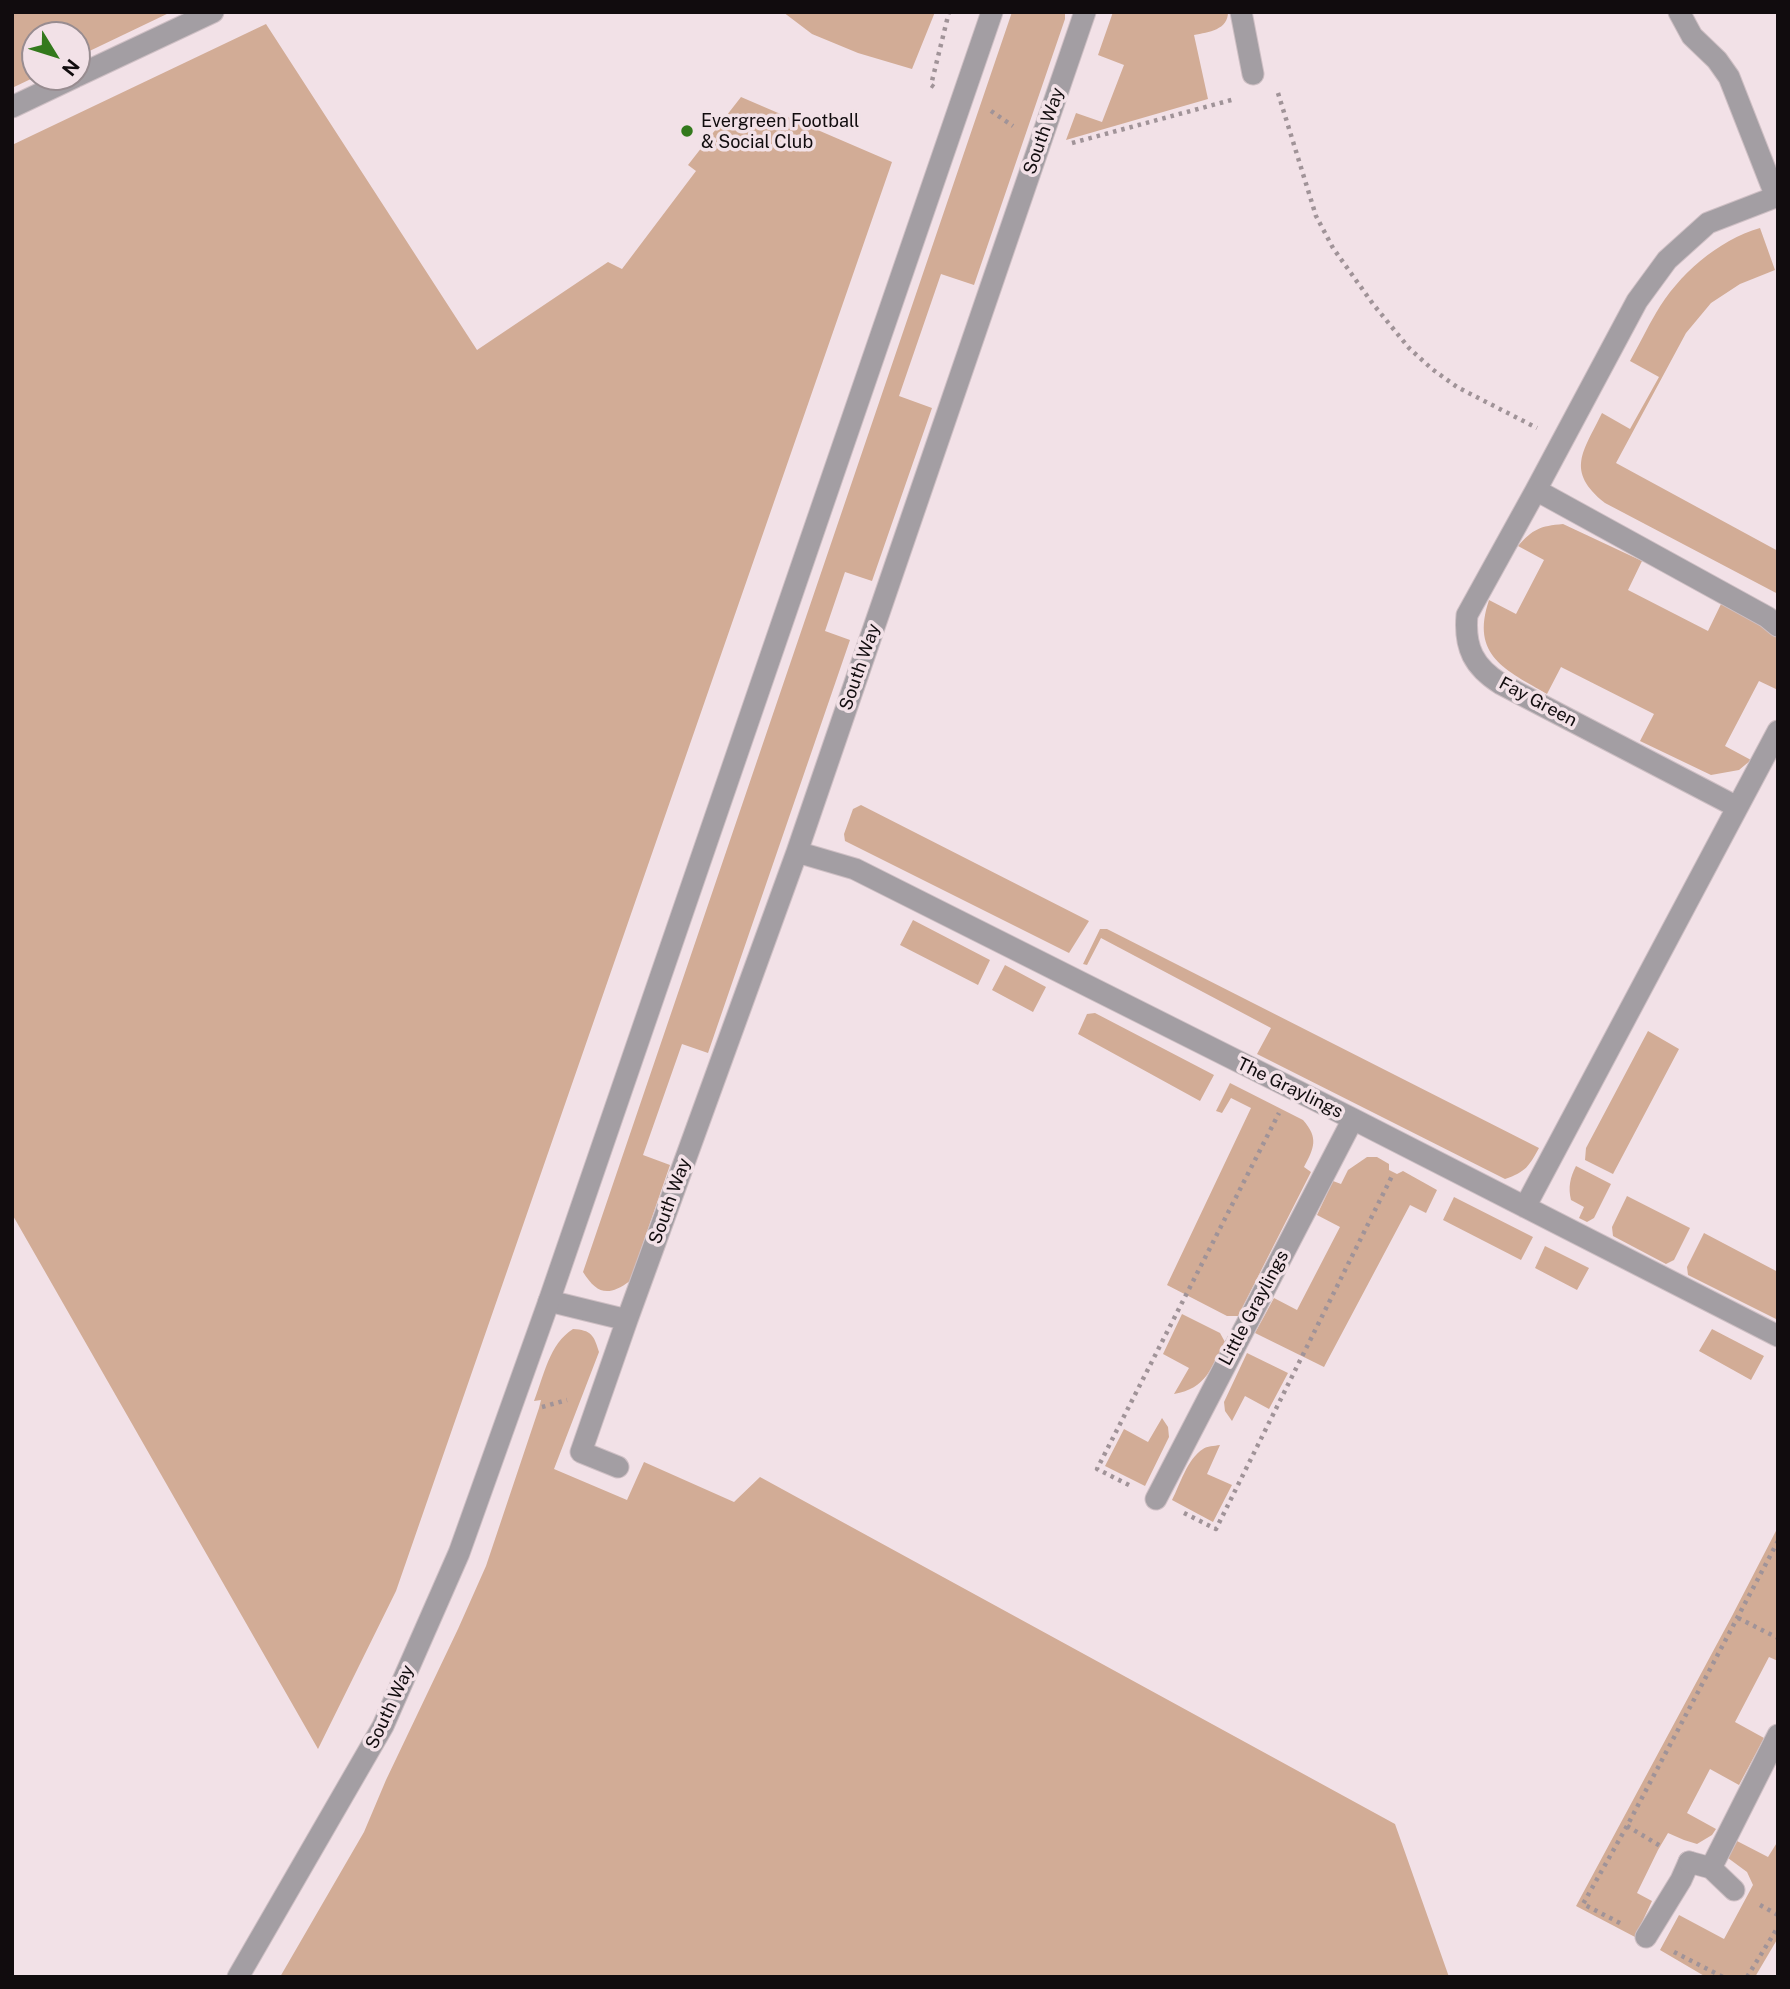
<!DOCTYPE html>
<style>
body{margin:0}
#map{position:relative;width:1790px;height:1989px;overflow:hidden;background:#f2e1e7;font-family:"Public Sans",sans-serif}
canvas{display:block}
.frame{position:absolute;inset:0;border:14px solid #110c0e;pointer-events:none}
.north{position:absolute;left:21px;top:21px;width:70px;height:70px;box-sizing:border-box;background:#f2e1e7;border:2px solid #988c90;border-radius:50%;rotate:128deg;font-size:19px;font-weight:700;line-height:28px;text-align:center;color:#110c0e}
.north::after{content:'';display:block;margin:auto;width:24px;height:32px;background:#33791c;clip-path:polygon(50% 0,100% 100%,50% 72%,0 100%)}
</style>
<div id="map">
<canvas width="1790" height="1989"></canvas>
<div class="frame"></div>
<div class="north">N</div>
</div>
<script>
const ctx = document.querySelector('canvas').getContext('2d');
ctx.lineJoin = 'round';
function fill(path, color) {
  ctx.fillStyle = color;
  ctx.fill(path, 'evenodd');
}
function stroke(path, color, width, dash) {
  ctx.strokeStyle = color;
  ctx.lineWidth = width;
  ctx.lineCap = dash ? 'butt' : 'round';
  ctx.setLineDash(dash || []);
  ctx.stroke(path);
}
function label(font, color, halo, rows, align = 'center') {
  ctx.font = font + ' "Public Sans",sans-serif';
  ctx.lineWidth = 7;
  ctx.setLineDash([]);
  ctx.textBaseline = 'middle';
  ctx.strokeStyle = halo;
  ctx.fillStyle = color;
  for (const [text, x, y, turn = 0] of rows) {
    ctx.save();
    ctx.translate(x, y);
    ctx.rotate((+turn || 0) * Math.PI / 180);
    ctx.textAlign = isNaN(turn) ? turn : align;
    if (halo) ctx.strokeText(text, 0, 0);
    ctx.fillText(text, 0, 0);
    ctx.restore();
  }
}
const green = new Path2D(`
 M 12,12 L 171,12 L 77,57 L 77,35 L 35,35 L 35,77 L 12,88 Z
 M 783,12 L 935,12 L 912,69 L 858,53 L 812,34 Z
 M 1012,12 L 1065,12 L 1065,19 L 974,285 L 941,274 L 899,396 L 932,408 L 872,581 L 845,572 L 825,631 L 850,640 L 708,1053 L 682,1044 L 643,1155 L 670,1165 L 630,1281 C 608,1297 597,1294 583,1272 Z
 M 1113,12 L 1228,12 C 1228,30 1209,32 1194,35 L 1208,99 L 1066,140 L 1076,113 L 1102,122 L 1124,65 L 1098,55 Z
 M 266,24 L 477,350 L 608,262 L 622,269 L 696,171 L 688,165 L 741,97 L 892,162 L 396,1591 L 318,1749 L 12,1214 L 12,145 Z
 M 1760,228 L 1775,270 L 1740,284 L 1711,303 L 1686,333 L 1616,463 L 1778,551 L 1778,594 L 1605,503 C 1565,471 1583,452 1602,413 L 1630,429 L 1659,377 L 1630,361 C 1639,345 1647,328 1656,313 C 1678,275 1718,240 1760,228 Z
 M 1563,524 L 1642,561 L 1628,590 L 1708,631 L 1722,602 L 1765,625 L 1778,636 L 1778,690 L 1759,681 L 1725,746 L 1751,760 L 1739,770 L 1711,775 L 1640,741 L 1654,714 L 1561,667 L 1547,694 C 1506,670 1470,656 1489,600 L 1516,614 L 1544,560 L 1518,546 C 1533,529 1540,526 1563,524 Z
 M 861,805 L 1089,921 L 1069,953 L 845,841 L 844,834 L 853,809 Z
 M 913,920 L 990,960 L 978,985 L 900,945 Z
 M 1100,929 L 1107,929 L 1539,1148 C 1529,1166 1526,1172 1505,1179 L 1257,1054 L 1271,1028 L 1101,938 L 1087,965 L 1083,964 Z
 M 1005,965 L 1046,987 L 1033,1012 L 992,990 Z
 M 1095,1013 L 1214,1075 L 1200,1101 L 1078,1034 L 1087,1014 Z
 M 1648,1031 L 1679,1049 L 1613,1174 L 1585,1160 L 1586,1148 Z
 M 1230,1083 L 1303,1120 C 1319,1138 1314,1148 1304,1167 L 1311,1172 L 1238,1316 L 1227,1316 L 1167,1285 L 1251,1108 L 1231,1098 L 1222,1113 L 1216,1111 Z
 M 1367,1157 L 1377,1157 L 1389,1164 L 1389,1170 L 1397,1174 L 1403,1171 L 1437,1190 L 1426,1213 L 1410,1205 L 1324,1367 L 1255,1333 L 1274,1298 L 1297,1310 L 1340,1227 L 1317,1215 L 1333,1181 L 1341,1184 L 1348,1170 Z
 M 1576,1166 L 1611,1184 L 1594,1218 L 1587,1222 L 1579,1218 L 1584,1207 L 1571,1200 C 1568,1187 1570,1178 1576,1166 Z
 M 1627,1196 L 1690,1228 L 1674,1260 L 1666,1264 L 1613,1236 L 1612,1227 Z
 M 1454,1197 L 1533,1237 L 1521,1260 L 1443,1220 Z
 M 1704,1233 L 1778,1272 L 1778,1320 L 1688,1275 L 1687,1267 Z
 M 1545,1246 L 1589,1268 L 1577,1290 L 1535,1268 Z
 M 1182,1314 L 1220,1333 L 1225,1342 C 1210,1369 1207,1388 1174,1394 L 1189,1368 L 1163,1354 Z
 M 573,1329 C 591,1330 594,1335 599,1352 L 554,1469 L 627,1500 L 644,1462 L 734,1502 L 760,1477 L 1395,1824 L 1449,1977 L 280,1977 L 364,1832 L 386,1780 L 458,1629 L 486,1566 L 539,1408 L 541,1400 L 534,1401 C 544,1376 549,1344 573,1329 Z
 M 1712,1329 L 1764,1356 L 1751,1380 L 1699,1351 Z
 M 1247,1353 L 1288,1373 L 1269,1409 L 1245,1396 L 1232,1421 L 1225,1411 L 1224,1402 Z
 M 1162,1418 L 1168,1427 L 1169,1437 L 1145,1486 L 1105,1466 L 1124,1429 L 1148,1442 Z
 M 1220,1445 L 1207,1474 L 1232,1485 L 1213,1522 L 1172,1500 C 1180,1485 1187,1459 1203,1449 C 1207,1446 1214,1446 1220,1445 Z
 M 1778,1527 L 1778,1661 L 1769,1657 L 1735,1722 L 1764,1738 L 1739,1785 L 1710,1769 L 1687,1813 L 1716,1829 L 1712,1835 L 1697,1844 L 1684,1840 L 1668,1833 L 1658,1850 L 1637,1893 L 1652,1901 L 1635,1937 L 1576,1906 L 1732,1616 Z
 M 1737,1841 L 1768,1857 L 1778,1841 L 1778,1938 L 1755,1977 L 1706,1977 L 1660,1950 L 1679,1915 L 1724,1939 L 1753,1885 L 1747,1872 L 1728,1858 Z`);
const path = new Path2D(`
 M 934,87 L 931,85 L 949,12
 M 1278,93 L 1316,216 L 1333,248 L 1373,304 L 1409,348 L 1432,369 L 1457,387 L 1537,428
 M 991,111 L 1013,126
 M 1072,143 L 1235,99
 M 542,1407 L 567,1400
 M 1129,1485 L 1097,1469 L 1279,1113
 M 1184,1513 L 1216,1529 L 1393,1174
 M 1738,1618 L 1778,1638
 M 1627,1826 L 1662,1847
 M 1760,1905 L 1778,1915
 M 1620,1923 L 1583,1904 L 1627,1826 L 1778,1541
 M 1674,1952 L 1723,1977
 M 1747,1977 L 1778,1927`);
const service = new Path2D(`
 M 77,76 L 213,12
 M 12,107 L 75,77
 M 1646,1937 L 1681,1880 L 1689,1862`);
const minor = new Path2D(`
 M 1241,12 L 1253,74
 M 1679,12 L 1692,36 L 1717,60 L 1729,77 L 1776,197
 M 1536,490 L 1767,617 L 1778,626
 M 1737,807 L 1501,684 C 1474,667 1464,648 1467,615 L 1536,490 L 1637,301 L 1667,260 L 1708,223 L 1778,196
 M 797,852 L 855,869 L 1353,1119 L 1778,1336
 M 1525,1207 L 1778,731
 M 549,1301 L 627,1320 L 797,852 L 1085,12
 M 618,1467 L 581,1452 L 627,1320
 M 1156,1499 L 1353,1119
 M 1689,1862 L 1711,1868 L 1778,1735
 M 1711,1868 L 1734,1890`);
const tertiary = new Path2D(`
 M 238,1977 L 383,1726 L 459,1553 L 549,1301 L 992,12`);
const markers = [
 [687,131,7,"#33791c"]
];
const poiNames = [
 ["Evergreen Football",701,121],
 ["& Social Club",701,142]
];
const streetNames = [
 ["South Way",1044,131,-71],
 ["South Way",860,667,-71],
 ["Fay Green",1538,702,28],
 ["The Graylings",1290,1088,26],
 ["South Way",670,1201,-70],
 ["Little Graylings",1254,1308,-62],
 ["South Way",390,1707,-65]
];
fill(green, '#d2ac96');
stroke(service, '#cebfc4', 23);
stroke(minor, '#cebfc4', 23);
stroke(tertiary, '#cebfc4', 23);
stroke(path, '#a09398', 4.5, [3.5, 5]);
stroke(service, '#a39ea3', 21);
stroke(minor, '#a39ea3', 21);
stroke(tertiary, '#a39ea3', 21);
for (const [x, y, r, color] of markers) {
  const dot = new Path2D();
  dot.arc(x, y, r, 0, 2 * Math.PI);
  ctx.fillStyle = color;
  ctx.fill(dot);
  stroke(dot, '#f2e1e7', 2.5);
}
label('18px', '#110c0e', '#f2e1e7', poiNames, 'left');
label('18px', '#110c0e', '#f2e1e7', streetNames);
</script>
